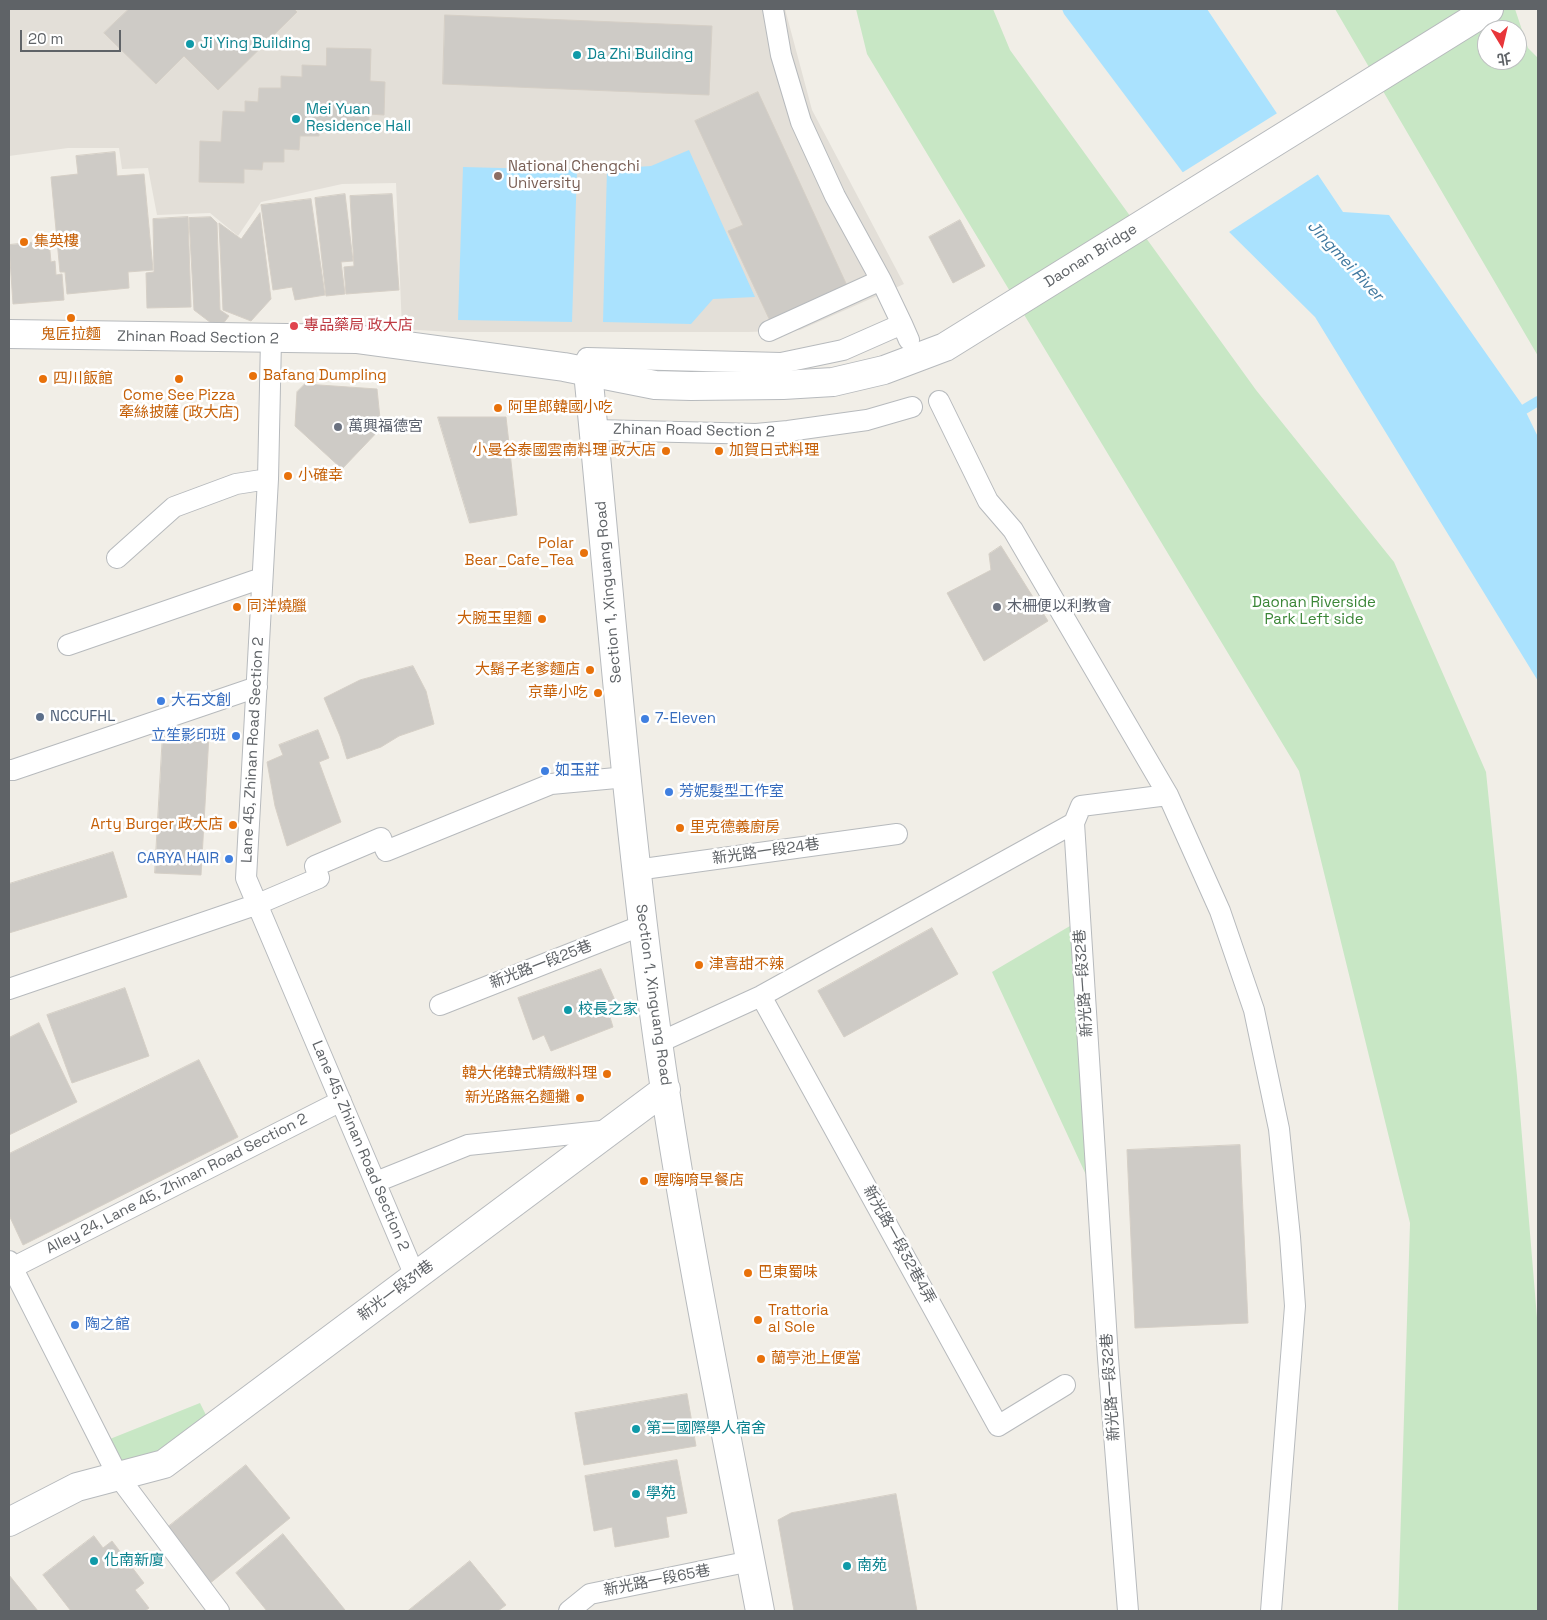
<!DOCTYPE html>
<meta charset="utf-8">
<style>
body{margin:0}
#map{position:relative;width:1547px;height:1620px;overflow:hidden;background:#f1eee7;font-family:"Space Grotesk","Noto Sans TC",sans-serif}
canvas{display:block}
.frame{position:absolute;inset:0;border:10px solid #5f6367;pointer-events:none}
.north{position:absolute;left:1477px;top:20px;width:50px;height:50px;box-sizing:border-box;background:#fff;border:1px solid #bfc1c2;border-radius:50%;rotate:171deg;font-size:14px;font-weight:700;line-height:20px;text-align:center;color:#5f6367}
.north::after{content:'';display:block;margin:auto;width:18px;height:22px;background:#e8363a;clip-path:polygon(50% 0,100% 100%,50% 72%,0 100%)}
.scale{position:absolute;left:20px;top:30px;width:101px;height:22px;box-sizing:border-box;border:2px solid #5f6367;border-top:0;padding-left:6px;font-size:15px;line-height:18px;white-space:nowrap;color:#5f6367;-webkit-text-stroke:4px #fff;paint-order:stroke}
</style>
<div id="map">
<canvas width="1547" height="1620"></canvas>
<div class="frame"></div>
<div class="north">北</div>
<div class="scale">20 m</div>
</div>
<script>
const ctx = document.querySelector('canvas').getContext('2d');
ctx.lineJoin = 'round';
function fill(path, color) {
  ctx.fillStyle = color;
  ctx.fill(path, 'evenodd');
}
function stroke(path, color, width, dash) {
  ctx.strokeStyle = color;
  ctx.lineWidth = width;
  ctx.lineCap = dash ? 'butt' : 'round';
  ctx.setLineDash(dash || []);
  ctx.stroke(path);
}
function label(font, color, halo, rows, align = 'center') {
  ctx.font = font + ' "Space Grotesk","Noto Sans TC",sans-serif';
  ctx.lineWidth = 5;
  ctx.setLineDash([]);
  ctx.textBaseline = 'middle';
  ctx.strokeStyle = halo;
  ctx.fillStyle = color;
  for (const [text, x, y, turn = 0] of rows) {
    ctx.save();
    ctx.translate(x, y);
    ctx.rotate((+turn || 0) * Math.PI / 180);
    ctx.textAlign = isNaN(turn) ? turn : align;
    if (halo) ctx.strokeText(text, 0, 0);
    ctx.fillText(text, 0, 0);
    ctx.restore();
  }
}
const education = new Path2D(`
 M 9,9 L 785,9 L 812,110 L 904,284 L 800,330 L 748,332 L 451,332 L 402,329 L 396,183 L 342,184 L 261,202 L 238,236 L 210,213 L 157,215 L 148,168 L 122,169 L 119,148 L 68,148 L 9,156 Z`);
const green = new Path2D(`
 M 856,9 L 993,9 L 1010,50 L 1256,390 L 1394,562 L 1486,772 L 1517,1076 L 1538,1330 L 1538,1611 L 1398,1611 L 1410,1223 L 1299,771 L 867,54 Z
 M 1335,9 L 1515,9 L 1528,48 L 1538,58 L 1538,356 ZM 1487,30 L 1517,30 L 1517,60 L 1487,60 Z
 M 1075,923 L 1087,1177 L 992,972 Z
 M 200,1403 L 207,1417 L 161,1455 L 121,1465 L 110,1439 Z`);
const water = new Path2D(`
 M 1062,9 L 1207,9 L 1343,212 L 1389,215 L 1523,406 L 1538,437 L 1538,681 L 1315,317 L 1223,226 L 1064,14 Z
 M 689,150 L 755,297 L 713,299 L 691,324 L 603,322 L 607,169 L 651,166 Z
 M 463,167 L 577,170 L 572,322 L 458,320 Z`);
const pier = new Path2D(`
 M 1279,112 L 1320,173 L 1226,234 L 1180,174 Z`);
const stream = new Path2D(`
 M 1513,416 L 1538,401`);
const building = new Path2D(`
 M 129,9 L 294,9 L 297,12 L 218,90 L 184,56 L 156,84 L 104,33 Z
 M 445,15 L 712,26 L 709,95 L 443,84 Z
 M 327,48 L 371,49 L 370,81 L 385,82 L 384,115 L 369,114 L 369,125 L 319,123 L 319,136 L 300,136 L 299,150 L 284,149 L 284,162 L 263,162 L 262,170 L 244,169 L 244,183 L 199,182 L 200,141 L 221,142 L 223,111 L 245,112 L 245,101 L 258,102 L 259,88 L 281,88 L 281,76 L 302,77 L 302,65 L 326,66 Z
 M 758,92 L 849,290 L 772,325 L 728,231 L 743,225 L 695,121 Z
 M 115,152 L 117,176 L 144,174 L 153,270 L 128,272 L 129,288 L 67,294 L 65,272 L 60,272 L 51,177 L 78,174 L 76,156 Z
 M 345,194 L 353,261 L 341,262 L 345,294 L 326,296 L 315,198 Z
 M 392,194 L 399,290 L 346,294 L 344,267 L 354,266 L 350,196 Z
 M 311,199 L 325,295 L 295,300 L 292,287 L 273,290 L 261,205 Z
 M 260,213 L 271,299 L 251,321 L 223,310 L 219,223 L 241,239 Z
 M 188,217 L 191,307 L 147,308 L 146,273 L 154,272 L 153,219 Z
 M 211,217 L 217,223 L 220,310 L 229,316 L 219,329 L 194,310 L 189,218 Z
 M 960,220 L 985,266 L 953,283 L 929,237 Z
 M 49,241 L 51,262 L 55,261 L 56,275 L 62,274 L 64,300 L 13,304 L 9,245 Z
 M 305,384 L 377,389 L 381,428 L 342,469 L 295,426 L 297,392 Z
 M 438,417 L 506,417 L 517,515 L 470,523 Z
 M 1001,546 L 1048,621 L 984,661 L 947,593 L 991,570 L 989,554 Z
 M 413,666 L 426,691 L 434,724 L 399,736 L 381,747 L 347,759 L 340,736 L 324,698 L 360,680 Z
 M 318,730 L 329,758 L 319,762 L 341,822 L 287,846 L 275,806 L 267,762 L 283,755 L 279,745 Z
 M 163,732 L 209,735 L 201,875 L 155,873 Z
 M 113,852 L 127,897 L 9,933 L 9,884 Z
 M 932,928 L 958,974 L 844,1037 L 818,991 Z
 M 601,969 L 618,1007 L 609,1014 L 613,1027 L 551,1051 L 544,1035 L 533,1040 L 518,998 Z
 M 125,988 L 149,1056 L 72,1083 L 47,1015 Z
 M 39,1023 L 77,1102 L 9,1135 L 9,1038 Z
 M 199,1060 L 238,1137 L 23,1245 L 9,1215 L 9,1154 Z
 M 1240,1145 L 1248,1323 L 1135,1328 L 1127,1150 Z
 M 687,1394 L 696,1446 L 584,1465 L 575,1413 Z
 M 677,1460 L 687,1513 L 666,1517 L 669,1537 L 615,1547 L 612,1527 L 594,1531 L 585,1476 Z
 M 246,1465 L 290,1518 L 203,1589 L 158,1535 Z
 M 896,1494 L 917,1611 L 794,1611 L 778,1520 L 791,1513 Z
 M 283,1534 L 345,1610 L 343,1611 L 267,1611 L 236,1573 Z
 M 94,1536 L 103,1548 L 112,1541 L 144,1583 L 135,1590 L 149,1608 L 145,1611 L 71,1611 L 43,1575 Z
 M 470,1561 L 506,1605 L 498,1611 L 408,1611 Z
 M 9,1575 L 38,1611 L 9,1611 Z`);
const service = new Path2D(`
 M 773,9 L 781,55 L 801,122 L 835,196 L 881,280 L 902,324
 M 769,331 L 881,280
 M 271,339 L 268,479 L 246,878 L 415,1276
 M 588,372 L 587,358 L 781,363 L 843,350 L 902,324 L 909,340
 M 939,401 L 988,501 L 1013,530 L 1168,795 L 1220,911 L 1254,1010 L 1279,1129 L 1290,1237 L 1295,1306 L 1271,1611
 M 594,430 L 721,433 L 756,434 L 788,431 L 867,420 L 912,407
 M 117,558 L 174,507 L 236,484 L 268,479
 M 68,645 L 262,578
 M 9,770 L 13,770 L 257,687
 M 1074,823 L 1081,806 L 1168,795
 M 636,870 L 897,834
 M 9,989 L 258,904 L 319,878 L 315,866 L 381,838 L 386,851 L 551,784 L 627,777
 M 761,996 L 998,1426 L 1065,1385
 M 440,1005 L 643,925
 M 658,1043 L 761,996 L 1074,823 L 1108,1358 L 1128,1611
 M 376,1182 L 468,1145 L 611,1130
 M 9,1261 L 118,1476 L 219,1611
 M 12,1268 L 341,1101
 M 569,1611 L 590,1594 L 751,1561`);
const minor = new Path2D(`
 M 588,372 C 610,596 627,820 658,1042 C 685,1233 724,1422 760,1611
 M 9,1522 L 77,1487 L 164,1464 L 666,1089`);
const tertiary = new Path2D(`
 M 9,334 L 356,339 L 564,367 L 655,385 L 691,386 L 783,385 L 833,382 L 884,370 L 945,347 L 1489,9`);
const markers = [
 [190,44,5,"#0f9aa8"],
 [577,55,5,"#0f9aa8"],
 [296,119,5,"#0f9aa8"],
 [498,176,5,"#8d6e63"],
 [24,242,5,"#e8710a"],
 [71,318,5,"#e8710a"],
 [294,326,5,"#e0444e"],
 [253,376,5,"#e8710a"],
 [43,379,5,"#e8710a"],
 [179,379,5,"#e8710a"],
 [498,408,5,"#e8710a"],
 [338,427,5,"#6b7280"],
 [666,451,5,"#e8710a"],
 [719,451,5,"#e8710a"],
 [288,476,5,"#e8710a"],
 [584,553,5,"#e8710a"],
 [237,607,5,"#e8710a"],
 [997,607,5,"#6b7280"],
 [542,619,5,"#e8710a"],
 [590,670,5,"#e8710a"],
 [598,693,5,"#e8710a"],
 [161,701,5,"#3f7fe0"],
 [40,717,5,"#5c6f8a"],
 [645,719,5,"#3f7fe0"],
 [236,736,5,"#3f7fe0"],
 [545,771,5,"#3f7fe0"],
 [669,792,5,"#3f7fe0"],
 [233,825,5,"#e8710a"],
 [680,828,5,"#e8710a"],
 [229,859,5,"#3f7fe0"],
 [699,965,5,"#e8710a"],
 [568,1010,5,"#0f9aa8"],
 [607,1074,5,"#e8710a"],
 [580,1098,5,"#e8710a"],
 [644,1181,5,"#e8710a"],
 [748,1273,5,"#e8710a"],
 [758,1320,5,"#e8710a"],
 [75,1325,5,"#3f7fe0"],
 [761,1359,5,"#e8710a"],
 [636,1429,5,"#0f9aa8"],
 [636,1494,5,"#0f9aa8"],
 [94,1561,5,"#0f9aa8"],
 [847,1566,5,"#0f9aa8"]
];
const cultureNames = [
 ["Ji Ying Building",200,44],
 ["Da Zhi Building",587,55],
 ["Mei Yuan",306,110],
 ["Residence Hall",306,127],
 ["校長之家",578,1010],
 ["第二國際學人宿舍",646,1429],
 ["學苑",646,1494],
 ["化南新廈",104,1561],
 ["南苑",857,1566]
];
const educationNames = [
 ["National Chengchi",508,167],
 ["University",508,184]
];
const foodNames = [
 ["集英樓",34,242],
 ["鬼匠拉麵",71,335,"center"],
 ["Bafang Dumpling",263,376],
 ["四川飯館",53,379],
 ["Come See Pizza",179,396,"center"],
 ["牽絲披薩 (政大店)",179,413,"center"],
 ["阿里郎韓國小吃",508,408],
 ["小曼谷泰國雲南料理 政大店",656,451,"right"],
 ["加賀日式料理",729,451],
 ["小確幸",298,476],
 ["Polar",574,544,"right"],
 ["Bear_Cafe_Tea",574,561,"right"],
 ["同洋燒臘",247,607],
 ["大腕玉里麵",532,619,"right"],
 ["大鬍子老爹麵店",580,670,"right"],
 ["京華小吃",588,693,"right"],
 ["Arty Burger 政大店",223,825,"right"],
 ["里克德義廚房",690,828],
 ["津喜甜不辣",709,965],
 ["韓大佬韓式精緻料理",597,1074,"right"],
 ["新光路無名麵攤",570,1098,"right"],
 ["喔嗨唷早餐店",654,1181],
 ["巴東蜀味",758,1273],
 ["Trattoria",768,1311],
 ["al Sole",768,1328],
 ["蘭亭池上便當",771,1359]
];
const streetNames = [
 ["Daonan Bridge",1091,256,-32],
 ["Zhinan Road Section 2",198,338,1],
 ["Zhinan Road Section 2",694,431,1],
 ["Section 1, Xinguang Road",609,592,-95],
 ["Lane 45, Zhinan Road Section 2",253,750,-87],
 ["新光路一段24巷",766,852,-8],
 ["新光路一段25巷",541,965,-21],
 ["新光路一段32巷",1084,983,-94],
 ["Section 1, Xinguang Road",653,995,82],
 ["Lane 45, Zhinan Road Section 2",360,1146,67],
 ["Alley 24, Lane 45, Zhinan Road Section 2",177,1184,-27],
 ["新光路一段32巷4弄",899,1245,61],
 ["新光一段31巷",396,1291,-37],
 ["新光路一段32巷",1111,1387,-94],
 ["新光路一段65巷",657,1581,-11]
];
const healthNames = [
 ["專品藥局 政大店",304,326]
];
const worshipNames = [
 ["萬興福德宮",348,427],
 ["木柵便以利教會",1007,607]
];
const parkNames = [
 ["Daonan Riverside",1314,603],
 ["Park Left side",1314,620]
];
const shopNames = [
 ["大石文創",171,701],
 ["7-Eleven",655,719],
 ["立笙影印班",226,736,"right"],
 ["如玉莊",555,771],
 ["芳妮髮型工作室",679,792],
 ["CARYA HAIR",219,859,"right"],
 ["陶之館",85,1325]
];
const serviceNames = [
 ["NCCUFHL",50,717]
];
const waterNames = [
 ["Jingmei River",1345,261,47]
];
fill(education, '#e3dfd8');
fill(green, '#c8e7c5');
fill(water, '#aae2fe');
fill(pier, '#f1eee7');
stroke(stream, '#aae2fe', 10);
fill(building, '#cecbc6');
stroke(building, '#d5cfc6', 1);
stroke(service, '#b7babd', 22);
stroke(minor, '#b7babd', 30);
stroke(tertiary, '#b7babd', 30);
stroke(service, '#fff', 20);
stroke(minor, '#fff', 28);
stroke(tertiary, '#fff', 28);
for (const [x, y, r, color] of markers) {
  const dot = new Path2D();
  dot.arc(x, y, r, 0, 2 * Math.PI);
  ctx.fillStyle = color;
  ctx.fill(dot);
  stroke(dot, '#fff', 2);
}
label('15px', '#0d838f', '#fff', cultureNames, 'left');
label('15px', '#785e54', '#fff', educationNames, 'left');
label('15px', '#c56008', '#fff', foodNames, 'left');
label('15px', '#5f6367', '#fff', streetNames);
label('15px', '#be3a42', '#fff', healthNames, 'left');
label('15px', '#5b616d', '#fff', worshipNames, 'left');
label('15px', '#3b8637', '#fff', parkNames);
label('15px', '#366cbe', '#fff', shopNames, 'left');
label('15px', '#4e5e75', '#fff', serviceNames, 'left');
label('italic 16px', '#3f789f', '#fff', waterNames);
</script>
